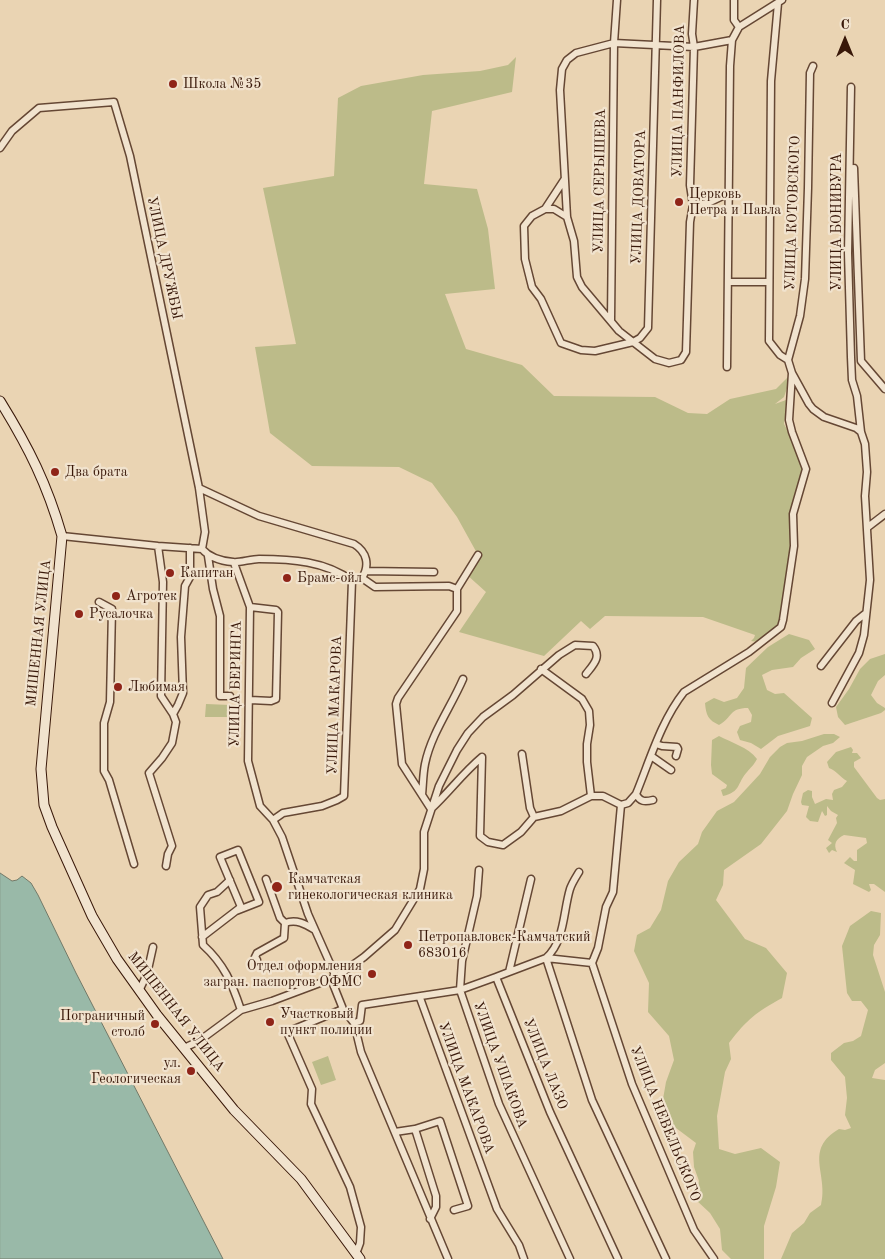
<!DOCTYPE html>
<meta charset="utf-8">
<style>
body{margin:0}
#map{position:relative;width:885px;height:1259px;overflow:hidden;background:#ead4b3;font-family:"Old Standard TT",serif}
canvas{display:block}
.north{position:absolute;left:820px;top:15px;width:50px;height:50px;-webkit-text-stroke:4px #f1e3ce;paint-order:stroke;rotate:0deg;font-size:14px;font-weight:700;line-height:20px;text-align:center;color:#391809}
.north::after{content:'';display:block;margin:auto;width:18px;height:22px;background:#391809;clip-path:polygon(50% 0,100% 100%,50% 72%,0 100%)}
</style>
<div id="map">
<canvas width="885" height="1259"></canvas>
<div class="north">С</div>
</div>
<script>
const ctx = document.querySelector('canvas').getContext('2d');
ctx.lineJoin = 'round';
function fill(path, color) {
  ctx.fillStyle = color;
  ctx.fill(path, 'evenodd');
}
function stroke(path, color, width, dash) {
  ctx.strokeStyle = color;
  ctx.lineWidth = width;
  ctx.lineCap = dash ? 'butt' : 'round';
  ctx.setLineDash(dash || []);
  ctx.stroke(path);
}
function label(font, color, halo, rows, align = 'center') {
  ctx.font = font + ' "Old Standard TT",serif';
  ctx.lineWidth = 4.5;
  ctx.setLineDash([]);
  ctx.textBaseline = 'middle';
  ctx.strokeStyle = halo;
  ctx.fillStyle = color;
  for (const [text, x, y, turn = 0] of rows) {
    ctx.save();
    ctx.translate(x, y);
    ctx.rotate((+turn || 0) * Math.PI / 180);
    ctx.textAlign = isNaN(turn) ? turn : align;
    if (halo) ctx.strokeText(text, 0, 0);
    ctx.fillText(text, 0, 0);
    ctx.restore();
  }
}
const green = new Path2D(`
 M 516,57 L 512,92 L 432,111 L 424,184 L 477,189 L 488,229 L 495,289 L 445,294 L 466,349 L 522,365 L 554,396 L 655,397 L 688,413 L 707,414 L 730,399 L 776,389 L 792,373 L 784,397 L 775,404 L 786,400 L 787,402 L 784,424 L 790,435 L 804,470 L 790,513 L 789,523 L 792,544 L 779,625 L 775,631 L 758,642 L 751,641 L 754,638 L 755,635 L 703,617 L 605,616 L 590,629 L 581,621 L 544,656 L 459,632 L 486,592 L 466,574 L 478,555 L 457,517 L 432,483 L 399,467 L 312,466 L 270,433 L 255,347 L 296,344 L 263,188 L 334,176 L 338,98 L 361,86 L 423,75 L 480,71 L 508,65 Z
 M 789,634 L 809,640 L 815,649 L 801,658 L 793,667 L 772,670 L 762,675 L 767,690 L 775,694 L 784,693 L 812,718 L 810,726 L 778,736 L 761,749 L 751,743 L 740,740 L 737,732 L 740,726 L 751,722 L 752,715 L 748,708 C 729,708 733,717 719,725 C 708,720 706,715 705,703 L 714,698 L 724,702 L 737,698 L 744,688 L 746,668 L 768,647 Z
 M 885,654 L 885,675 L 878,681 L 871,695 L 877,703 L 885,708 L 885,710 L 881,713 L 845,725 L 838,717 L 836,707 L 849,689 L 860,669 L 870,659 Z
 M 206,704 L 230,705 L 230,717 L 205,717 Z
 M 824,734 L 834,734 L 840,737 L 833,743 L 823,746 L 807,757 L 802,766 L 802,775 L 793,794 L 787,811 L 761,844 L 724,870 L 723,885 L 716,900 L 745,939 L 766,948 L 787,973 L 782,998 C 757,1012 747,1019 729,1043 L 731,1059 L 725,1072 L 717,1116 L 719,1149 L 735,1154 L 761,1148 L 780,1162 L 776,1187 L 764,1226 L 764,1259 L 731,1259 L 722,1250 L 720,1229 L 710,1213 L 696,1200 L 699,1181 L 694,1167 L 693,1152 L 696,1143 L 660,1116 L 666,1082 L 674,1060 L 669,1036 L 648,1012 L 649,983 L 634,951 L 637,935 L 650,928 L 661,910 L 668,881 L 679,862 L 698,844 L 702,832 L 717,811 L 734,802 L 760,774 L 770,757 L 780,747 L 787,743 L 802,741 Z
 M 719,736 C 732,743 748,747 757,759 C 754,765 751,767 747,772 C 737,783 741,792 723,796 L 721,790 L 726,788 L 727,785 L 712,774 L 711,765 L 712,740 Z
 M 851,747 L 853,750 L 852,753 L 857,753 L 861,758 L 854,762 L 854,767 L 877,798 L 880,800 L 885,799 L 885,892 L 874,884 L 869,884 L 871,890 L 869,892 L 853,884 L 855,870 L 844,863 L 850,857 L 854,861 L 857,861 L 857,850 L 867,843 L 866,838 L 844,835 C 836,839 833,844 837,852 L 832,850 L 829,853 L 826,848 L 832,843 L 828,840 L 837,823 L 836,818 L 838,815 L 831,811 L 827,806 L 827,815 L 825,816 L 822,811 L 818,822 L 810,821 L 806,817 L 809,806 L 802,805 L 801,802 L 803,793 L 808,790 L 812,791 L 812,797 L 815,804 L 826,799 L 833,800 L 832,794 L 834,790 L 842,787 L 847,781 C 840,777 837,771 829,768 L 827,762 L 836,752 Z
 M 871,911 L 881,913 L 880,935 L 874,945 L 873,955 L 885,992 L 885,1063 L 875,1070 L 872,1078 L 885,1080 L 885,1259 L 781,1259 L 792,1233 L 804,1223 L 810,1213 L 821,1205 C 829,1174 803,1150 839,1129 L 845,1130 L 851,1128 L 845,1115 L 847,1098 L 845,1077 L 831,1060 L 831,1053 L 844,1043 L 853,1041 L 861,1036 L 868,1010 L 861,1001 L 852,1001 L 847,993 L 842,946 L 850,926 Z
 M 328,1056 L 336,1080 L 321,1085 L 312,1062 Z`);
const water = new Path2D(`
 M 0,873 L 12,881 L 17,880 L 22,876 L 31,883 L 38,895 L 76,973 L 223,1259 L 0,1259 Z`);
const street = new Path2D(`
 M 694,0 L 692,34 L 694,47 L 690,185 L 693,205 L 690,222 L 686,352 L 681,360 L 669,363 L 655,359 L 619,331 L 582,287 L 577,277 L 574,241 L 567,217 L 560,90 L 562,69 L 567,60 L 576,53 L 614,43 L 694,47 L 732,40 L 739,27 L 782,0
 M 734,0 L 734,20 L 739,27
 M 778,3 L 771,81 L 769,341 L 780,355 L 788,360
 M 851,87 L 848,253 L 851,357 L 852,380 L 857,396 L 861,432
 M 0,148 L 12,131 L 39,108 L 114,102 L 130,156 L 199,488 L 205,532 L 202,549
 M 854,168 L 861,361 L 885,389
 M 564,180 L 545,209 L 532,216 L 524,226 L 525,259 L 532,287 L 541,299 L 561,343 L 581,350 L 595,351 L 633,342 L 640,338 L 648,328 L 657,0
 M 693,205 L 708,203 L 729,193
 M 545,209 L 554,209 L 567,217
 M 728,282 L 769,282
 M 611,320 L 614,43 L 617,0
 M 788,360 L 800,316 L 805,279 L 808,188 L 810,73 L 813,66
 M 727,367 L 730,66 L 732,40
 M 792,373 L 809,404 L 813,409 L 824,417 L 856,428 L 861,432 L 865,444 L 867,472 L 865,496 L 870,580 L 864,635 L 859,653 L 832,703
 M 199,488 L 259,516 L 354,544 C 367,552 370,565 362,578
 M 868,527 L 885,514
 M 62,536 L 158,546 L 202,549 C 209,557 221,561 233,562 C 239,563 251,559 259,559 C 291,559 326,561 352,581 L 362,578 L 375,587 L 449,586 L 457,589
 M 158,546 L 163,582 L 161,696 L 173,714 L 176,722 L 172,743 L 162,758 L 149,773 L 172,846 L 168,854 L 166,866
 M 208,556 L 213,589 L 220,616 L 220,696 L 230,696
 M 234,563 L 250,607 L 248,761 L 260,806 L 273,820 L 283,813 L 322,806 L 337,800 L 344,796 L 352,581
 M 366,571 L 434,572
 M 99,602 L 112,609 L 110,702 L 104,723 L 104,771 L 109,780 L 134,864
 M 821,666 L 856,621 L 866,613
 M 541,669 L 582,699 L 589,711 L 590,725 L 587,744 L 587,762 L 591,796
 M 250,700 L 271,701 L 276,699 L 278,612 L 276,610 L 250,607
 M 173,714 L 178,705 L 183,693 L 181,637 L 185,586 L 190,577 L 190,548
 M 656,744 L 662,746 L 677,747 L 678,749 L 676,756
 M 522,754 L 530,808 L 534,817
 M 651,756 L 671,770
 M 636,794 C 640,802 645,802 653,800
 M 422,795 C 423,785 423,774 425,764 C 431,734 451,707 463,679
 M 621,805 L 628,803 L 636,794 C 650,760 661,721 684,692 L 749,652 L 781,627 L 783,620 L 794,546 L 793,514 L 806,469 L 792,432 L 789,420 L 792,373 L 788,360
 M 621,805 L 613,892 L 606,907 L 598,948 L 592,963 L 632,1084 L 694,1230 L 714,1259
 M 432,808 C 449,792 463,773 482,757 L 480,836 L 488,842 L 503,845 L 521,832 L 534,817 L 561,811 L 591,796 L 603,796 L 621,805
 M 431,809 L 402,764 L 396,704 L 398,698 L 457,611 L 457,589 L 478,555
 M 273,820 L 282,837 L 308,914 L 336,977
 M 479,870 L 477,896 L 462,961 L 460,990 L 499,1104 L 570,1259
 M 579,872 C 576,877 572,883 570,889 C 563,912 565,941 546,958 L 592,1100 L 666,1259
 M 266,879 L 280,918 L 285,923 C 297,919 305,924 315,930
 M 531,879 L 509,972 L 496,977 L 550,1112 L 618,1259
 M 230,880 L 217,892 L 208,895 L 200,907 L 203,945 C 224,964 232,983 241,1010
 M 202,937 L 241,907 L 220,857 L 238,850 L 259,902 L 236,911
 M 257,960 L 255,957 L 257,953 L 284,938 L 285,923
 M 509,972 L 546,958 L 592,963
 M 331,979 L 343,1009 L 354,1023 L 361,1052 L 448,1259
 M 139,991 L 147,974 L 153,947
 M 420,998 L 497,1209 L 519,1245 L 524,1259
 M 343,1009 L 287,1032 L 312,1089 L 311,1104 L 350,1187 L 361,1227 L 360,1243 L 356,1254
 M 354,1023 L 360,1021 L 362,1005 L 460,990 L 496,977
 M 184,1048 L 199,1041 L 241,1010 L 272,1001 L 336,977 L 364,957 L 395,930 L 420,889 L 424,869 L 424,832 L 439,786 L 457,750 L 468,733 L 483,717 L 513,695 L 559,655 L 575,645 L 593,646 C 602,657 593,665 586,674
 M 415,1129 L 440,1121 L 468,1206 L 454,1210
 M 395,1132 L 415,1129 L 436,1196 L 436,1207 L 430,1219`);
const secondary = new Path2D(`
 M 0,401 C 29,448 47,484 62,536 L 41,769 L 44,805 L 52,827 L 92,916 L 117,959 L 157,1015 L 234,1110 L 301,1179 L 360,1259`);
const markers = [
 [173,84,5,"#8f2418"],
 [679,202,5,"#8f2418"],
 [55,472,5,"#8f2418"],
 [170,573,5,"#8f2418"],
 [287,578,5,"#8f2418"],
 [116,596,5,"#8f2418"],
 [79,614,5,"#8f2418"],
 [118,687,5,"#8f2418"],
 [277,887,6,"#8f2418"],
 [408,945,5,"#8f2418"],
 [372,974,5,"#8f2418"],
 [270,1022,5,"#8f2418"],
 [155,1024,5,"#8f2418"],
 [191,1071,5,"#8f2418"]
];
const poiNames = [
 ["Школа №35",183,84],
 ["Церковь",689,194],
 ["Петра и Павла",689,210],
 ["Два брата",65,472],
 ["Капитан",180,573],
 ["Брамс-ойл",297,578],
 ["Агротек",126,596],
 ["Русалочка",89,614],
 ["Любимая",128,687],
 ["Камчатская",288,879],
 ["гинекологическая клиника",288,895],
 ["Петропавловск-Камчатский",418,937],
 ["683016",418,953],
 ["Отдел оформления",362,966,"right"],
 ["загран. паспортов ОФМС",362,982,"right"],
 ["Участковый",280,1014],
 ["пункт полиции",280,1030],
 ["Пограничный",145,1016,"right"],
 ["столб",145,1032,"right"],
 ["ул.",181,1063,"right"],
 ["Геологическая",181,1079,"right"]
];
const streetNames = [
 ["УЛИЦА ПАНФИЛОВА",679,101,-89],
 ["УЛИЦА СЕРЫШЕВА",600,181,-89],
 ["УЛИЦА ДОВАТОРА",639,197,-88],
 ["УЛИЦА КОТОВСКОГО",793,213,-88],
 ["УЛИЦА БОНИВУРА",837,222,-90],
 ["УЛИЦА ДРУЖБЫ",164,258,78],
 ["МИШЕННАЯ УЛИЦА",39,633,-84],
 ["УЛИЦА БЕРИНГА",236,684,-89],
 ["УЛИЦА МАКАРОВА",335,705,-88],
 ["МИШЕННАЯ УЛИЦА",176,1012,52],
 ["УЛИЦА ЛАЗО",545,1064,68],
 ["УЛИЦА УШАКОВА",500,1065,70],
 ["УЛИЦА МАКАРОВА",466,1088,70],
 ["УЛИЦА НЕВЕЛЬСКОГО",665,1124,68]
];
fill(green, '#bcbb89');
fill(water, '#99b9a8');
stroke(water, '#737968', 1);
stroke(street, '#654734', 9);
stroke(secondary, '#391809', 11);
stroke(street, '#f1e3ce', 6);
stroke(secondary, '#f1e3ce', 9);
for (const [x, y, r, color] of markers) {
  const dot = new Path2D();
  dot.arc(x, y, r, 0, 2 * Math.PI);
  ctx.fillStyle = color;
  ctx.fill(dot);
  stroke(dot, '#f1e3ce', 2);
}
label('14px', '#391809', '#f1e3ce', poiNames, 'left');
label('14px', '#391809', '#f1e3ce', streetNames);
</script>
